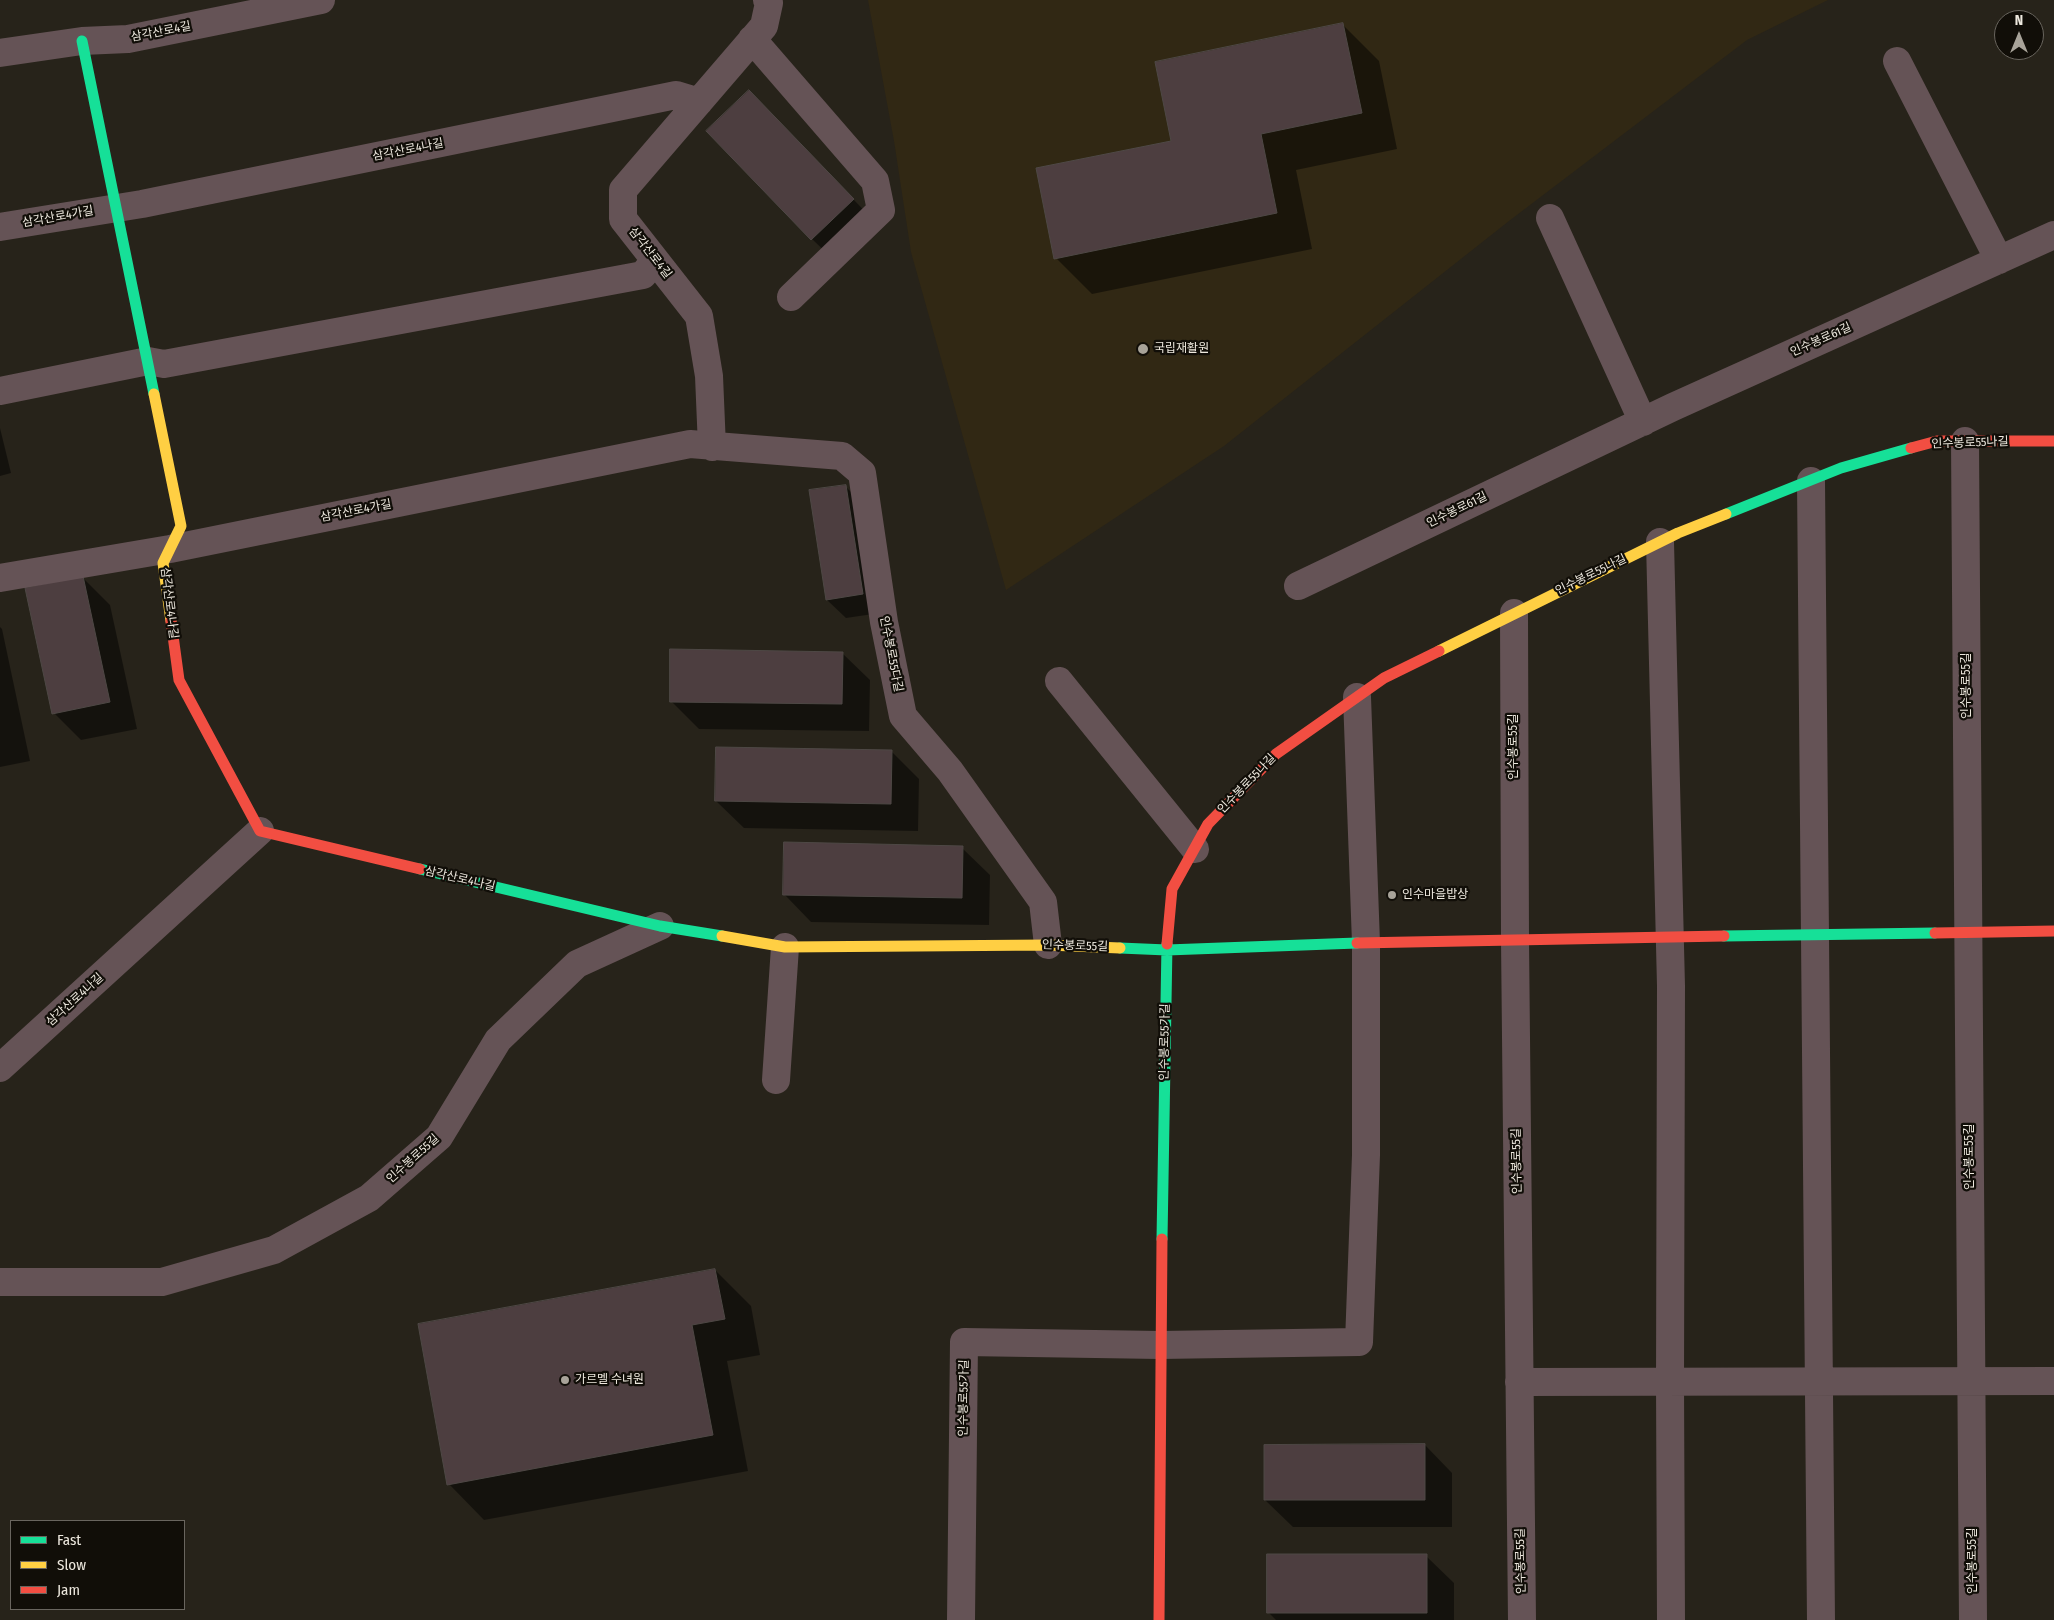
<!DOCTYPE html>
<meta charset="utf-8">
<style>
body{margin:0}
#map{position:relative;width:2054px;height:1620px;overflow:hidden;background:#27231a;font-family:"Fira Sans Condensed",sans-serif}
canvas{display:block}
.legend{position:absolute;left:10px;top:1520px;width:175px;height:90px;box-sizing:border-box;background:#110e08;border:1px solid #69655e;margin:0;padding:6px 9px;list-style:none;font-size:15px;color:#ede8de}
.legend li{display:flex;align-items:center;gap:10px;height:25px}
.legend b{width:25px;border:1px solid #69655e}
.north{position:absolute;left:1994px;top:10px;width:50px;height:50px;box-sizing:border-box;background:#110e08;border:1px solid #69655e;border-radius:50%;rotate:0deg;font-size:14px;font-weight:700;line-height:20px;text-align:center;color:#ede8de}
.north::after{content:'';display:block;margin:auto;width:18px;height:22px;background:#a8a399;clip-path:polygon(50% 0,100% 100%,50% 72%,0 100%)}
</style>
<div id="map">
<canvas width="2054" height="1620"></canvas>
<ul class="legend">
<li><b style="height:6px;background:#16e098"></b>Fast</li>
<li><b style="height:6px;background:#ffcf43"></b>Slow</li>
<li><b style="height:6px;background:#f24e42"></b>Jam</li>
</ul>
<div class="north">N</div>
</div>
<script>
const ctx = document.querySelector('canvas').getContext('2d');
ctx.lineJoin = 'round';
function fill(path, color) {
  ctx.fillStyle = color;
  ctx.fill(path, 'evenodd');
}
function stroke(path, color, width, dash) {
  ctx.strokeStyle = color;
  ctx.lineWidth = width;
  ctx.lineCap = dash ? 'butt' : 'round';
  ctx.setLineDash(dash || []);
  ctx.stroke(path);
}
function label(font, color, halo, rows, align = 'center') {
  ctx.font = font + ' "Fira Sans Condensed","Noto Sans KR",sans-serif';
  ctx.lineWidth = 4.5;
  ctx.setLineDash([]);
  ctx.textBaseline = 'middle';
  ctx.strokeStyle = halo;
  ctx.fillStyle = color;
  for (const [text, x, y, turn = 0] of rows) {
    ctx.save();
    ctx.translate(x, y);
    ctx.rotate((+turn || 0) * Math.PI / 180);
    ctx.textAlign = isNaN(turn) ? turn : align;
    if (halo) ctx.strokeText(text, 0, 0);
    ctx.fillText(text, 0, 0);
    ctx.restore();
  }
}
const built = new Path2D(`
 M 868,0 L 1828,0 L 1747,40 L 1509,221 L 1224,446 L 1006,590 L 911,252 L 894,141 Z`);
const shadow = new Path2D(`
 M 1343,25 L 1379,61 L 1397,149 L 1296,170 L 1312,249 L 1092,294 L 1056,258 L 1172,142 Z
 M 776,119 L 880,227 L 840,266 L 812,239 Z
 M 0,428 L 11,473 L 0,476 Z
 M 845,486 L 864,505 L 880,613 L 846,618 L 827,600 L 811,491 Z
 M 82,577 L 110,605 L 137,729 L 81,740 L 54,713 Z
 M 0,627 L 2,629 L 30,761 L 0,767 Z
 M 842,653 L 870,680 L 869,731 L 699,729 L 671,701 Z
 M 891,751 L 919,779 L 918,831 L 744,828 L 716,801 Z
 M 962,848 L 990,875 L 989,925 L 811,922 L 784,894 Z
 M 715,1270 L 751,1306 L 760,1355 L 727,1361 L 748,1471 L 484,1520 L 449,1484 Z
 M 1425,1445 L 1452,1473 L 1452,1527 L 1293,1527 L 1265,1500 Z
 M 1426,1556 L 1454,1583 L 1454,1620 L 1276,1620 L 1268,1612 Z`);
const building = new Path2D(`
 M 1343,23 L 1362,113 L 1261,134 L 1277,213 L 1054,259 L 1036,168 L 1171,141 L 1155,62 Z
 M 749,90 L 854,199 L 811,240 L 706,131 Z
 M 846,485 L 863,594 L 826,600 L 809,490 Z
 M 83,576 L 110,702 L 52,714 L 25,588 Z
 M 670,649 L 843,652 L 842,704 L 670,702 Z
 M 716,747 L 892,750 L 891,804 L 715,801 Z
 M 784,842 L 963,846 L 962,898 L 783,895 Z
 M 715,1269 L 725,1319 L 692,1325 L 713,1435 L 447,1485 L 418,1324 Z
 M 1425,1444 L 1425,1500 L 1264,1500 L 1264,1445 Z
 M 1267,1554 L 1427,1554 L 1427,1613 L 1267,1613 Z`);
const street = new Path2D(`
 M 752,39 L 875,181 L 881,210 L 791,297
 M 0,53 L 82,41 L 128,39 L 321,0
 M 1897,61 L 1999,260
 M 1550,218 L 1643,422
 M 0,227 L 142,204 L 676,95 L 699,102
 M 0,391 L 148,361 L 164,364 L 643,275 L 655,260
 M 1965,441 L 1973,1620
 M 712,447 L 709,376 L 699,316 L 623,219 L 623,190 L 764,26 L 769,3 L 767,0
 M 1811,481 L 1821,1620
 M 1660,542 L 1671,986 L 1670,1382 L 1671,1620
 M 0,578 L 170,549 L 690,444 L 842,456 L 862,473 L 884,622 L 903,716 L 950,771 L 1043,902 L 1048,945
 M 1298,586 L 1673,407 L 2054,235
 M 1514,613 L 1515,940 L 1522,1620
 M 1059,681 L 1195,849
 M 0,1068 L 260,831
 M 776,1080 L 785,947
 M 0,1282 L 162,1282 L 274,1250 L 369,1198 L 439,1137 L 498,1040 L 577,964 L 660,926
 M 1519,1382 L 2054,1381
 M 961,1620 L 964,1342 L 1160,1345 L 1359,1342 L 1366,1155 L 1366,943 L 1357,697`);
const fast = new Path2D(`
 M 82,41 L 154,394
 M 1726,514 L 1841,468 L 1911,448
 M 420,869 L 660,926 L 722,936
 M 1724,936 L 1935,933
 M 1120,948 L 1167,950 L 1357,943
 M 1162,1239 L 1167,944`);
const slow = new Path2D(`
 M 154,394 L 181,526 L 163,563 L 171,621
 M 1439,651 L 1678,533 L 1726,514
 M 722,936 L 785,947 L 1048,945 L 1120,948`);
const jam = new Path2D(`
 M 1911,448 L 1937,441 L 2054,441
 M 171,621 L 179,680 L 260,831 L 420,869
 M 1935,933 L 2054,931
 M 1357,943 L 1724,936
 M 1167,944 L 1172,889 L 1208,824 L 1276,754 L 1384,678 L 1439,651
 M 1159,1620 L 1162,1239`);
const markers = [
 [1143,349,6,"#a8a399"],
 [1392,895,5,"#a8a399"],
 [565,1380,5,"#a8a399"]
];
const streetNames = [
 ["삼각산로4길",161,32,-11],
 ["삼각산로4나길",408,150,-11],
 ["삼각산로4가길",58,217,-10],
 ["삼각산로4길",650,253,52],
 ["인수봉로61길",1821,340,-24],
 ["인수봉로55나길",1970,443,-2],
 ["인수봉로61길",1457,510,-26],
 ["삼각산로4가길",356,511,-11],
 ["인수봉로55나길",1591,575,-26],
 ["삼각산로4나길",169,603,83],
 ["인수봉로55다길",891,654,79],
 ["인수봉로55길",1967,686,-90],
 ["인수봉로55길",1514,747,-90],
 ["인수봉로55나길",1247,784,-46],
 ["삼각산로4나길",460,879,13],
 ["인수봉로55길",1075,946,2],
 ["삼각산로4나길",75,1000,-42],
 ["인수봉로55가길",1165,1042,-89],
 ["인수봉로55길",1970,1157,-90],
 ["인수봉로55길",413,1159,-42],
 ["인수봉로55길",1517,1161,-91],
 ["인수봉로55가길",964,1398,-89],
 ["인수봉로55길",1521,1561,-91],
 ["인수봉로55길",1973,1561,-90]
];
const poiNames = [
 ["국립재활원",1154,349],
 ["인수마을밥상",1402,895],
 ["가르멜 수녀원",575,1380]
];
fill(built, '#312814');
fill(shadow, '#0007');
fill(building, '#4d3e40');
stroke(building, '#4e4845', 1);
stroke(street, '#655356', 28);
stroke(fast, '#16e098', 11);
stroke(slow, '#ffcf43', 11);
stroke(jam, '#f24e42', 11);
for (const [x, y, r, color] of markers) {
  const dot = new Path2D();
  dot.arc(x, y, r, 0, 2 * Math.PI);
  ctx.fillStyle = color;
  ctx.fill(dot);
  stroke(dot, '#110e08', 2);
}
label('12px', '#ede8de', '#110e08', streetNames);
label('12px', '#ede8de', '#110e08', poiNames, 'left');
</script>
